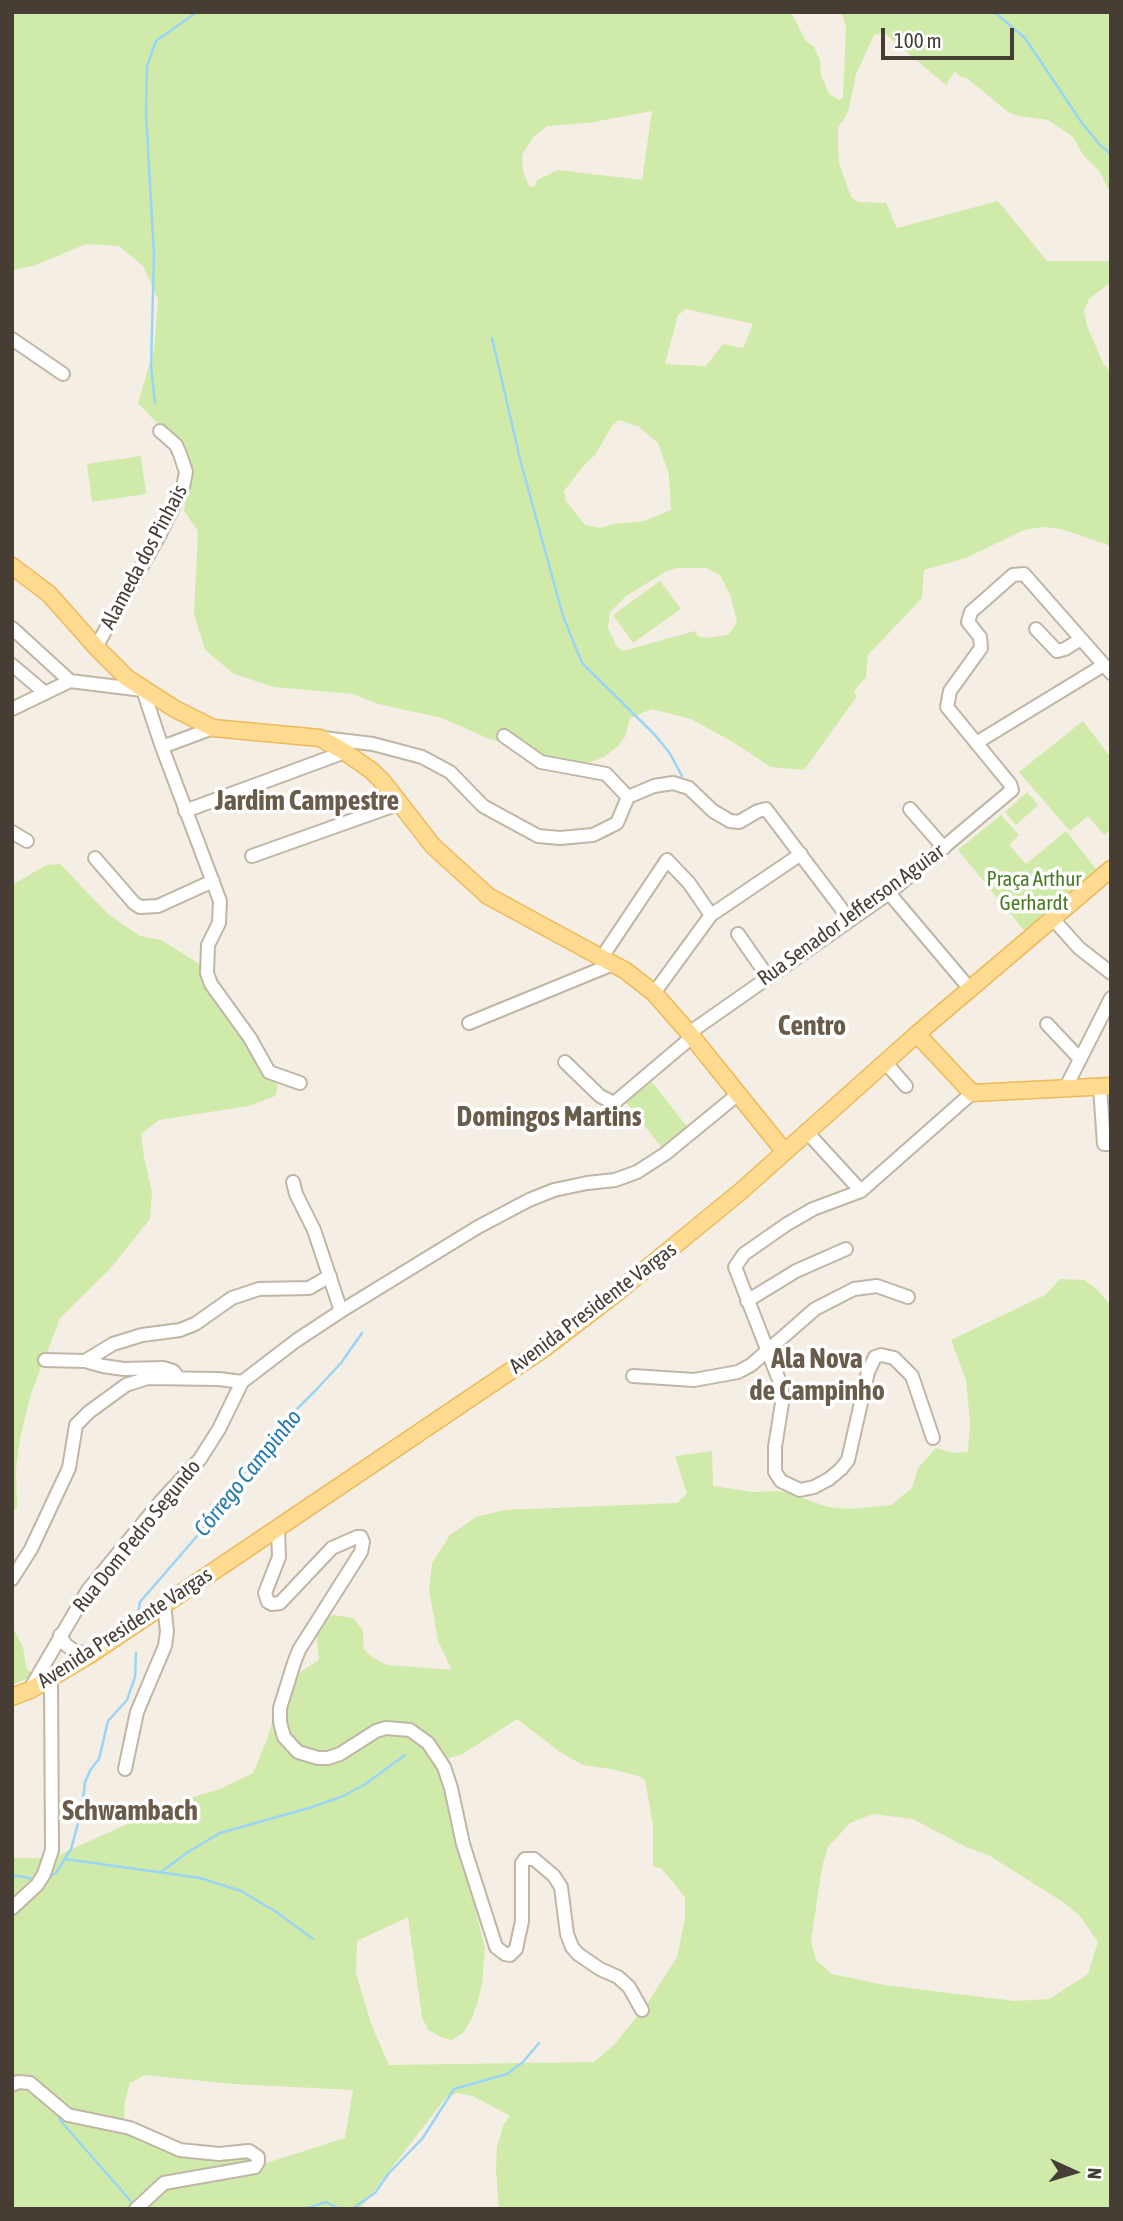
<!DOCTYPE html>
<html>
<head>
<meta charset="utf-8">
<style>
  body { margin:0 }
  #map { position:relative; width:1123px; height:2221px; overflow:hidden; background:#f4eee4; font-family:"Asap Condensed",sans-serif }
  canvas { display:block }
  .frame { position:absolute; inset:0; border:14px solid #463e34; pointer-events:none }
  .north { position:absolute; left:1039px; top:2137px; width:70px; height:70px; -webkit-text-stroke:5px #fff; paint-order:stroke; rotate:94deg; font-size:19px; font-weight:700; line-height:28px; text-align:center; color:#463e34 }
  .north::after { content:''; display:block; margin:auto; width:24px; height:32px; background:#463e34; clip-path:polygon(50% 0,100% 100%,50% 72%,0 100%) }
  .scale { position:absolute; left:881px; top:28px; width:133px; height:32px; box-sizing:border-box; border:4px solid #463e34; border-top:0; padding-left:9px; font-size:21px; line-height:24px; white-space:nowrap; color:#463e34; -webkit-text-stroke:5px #fff; paint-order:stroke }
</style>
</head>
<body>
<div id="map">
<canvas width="1123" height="2221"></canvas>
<div class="frame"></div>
<div class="north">N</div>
<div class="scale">100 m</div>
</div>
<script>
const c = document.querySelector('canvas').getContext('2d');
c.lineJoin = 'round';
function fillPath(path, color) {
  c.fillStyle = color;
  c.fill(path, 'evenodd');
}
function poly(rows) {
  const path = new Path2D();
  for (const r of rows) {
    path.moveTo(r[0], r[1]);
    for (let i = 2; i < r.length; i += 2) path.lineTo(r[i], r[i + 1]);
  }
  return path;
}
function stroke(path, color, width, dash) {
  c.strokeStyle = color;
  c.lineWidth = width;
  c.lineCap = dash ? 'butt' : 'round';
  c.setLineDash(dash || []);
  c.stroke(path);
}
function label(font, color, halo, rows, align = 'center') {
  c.font = font + ' "Asap Condensed",sans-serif';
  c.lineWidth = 7;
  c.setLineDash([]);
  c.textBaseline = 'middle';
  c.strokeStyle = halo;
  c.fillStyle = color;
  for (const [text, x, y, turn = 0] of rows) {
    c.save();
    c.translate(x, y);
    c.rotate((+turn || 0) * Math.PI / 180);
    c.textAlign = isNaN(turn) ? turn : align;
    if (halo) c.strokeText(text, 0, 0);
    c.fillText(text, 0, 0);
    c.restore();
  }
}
fillPath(poly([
  [12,12,789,12,793,16,806,41,814,47,820,60,821,75,829,94,839,100,843,97,846,26,841,12,1111,12,1111,194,1099,171,1083,155,1073,137,1048,120,1018,116,1008,112,968,79,959,76,955,71,946,85,884,33,874,35,856,74,849,108,845,118,838,127,838,146,839,163,851,197,858,202,886,203,897,228,998,201,1047,261,1111,261,1111,282,1089,299,1084,311,1087,326,1103,363,1111,373,1111,546,1061,529,1042,527,1024,530,966,558,924,570,922,598,868,655,866,677,854,691,857,696,804,770,771,767,731,741,691,719,652,709,630,718,625,737,617,747,604,757,591,762,558,765,508,744,487,738,442,718,378,704,353,694,274,687,234,674,205,650,194,614,198,531,184,511,191,470,179,437,155,421,138,403,154,349,158,299,143,266,119,246,86,244,33,266,12,270],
  [652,111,642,180,558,170,537,180,535,187,529,186,523,172,522,155,534,136,548,126,588,123],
  [686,309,753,324,743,348,723,344,706,366,665,364,678,315],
  [618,420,638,426,658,443,669,475,671,510,644,521,613,524,600,528,585,525,566,501,564,491,585,464,595,455,612,426],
  [678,568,706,568,720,575,731,597,737,622,732,630,727,635,706,638,698,636,695,631,623,651,617,647,608,628,610,612,625,597,644,585,667,571],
  [141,456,146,494,92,502,87,464],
  [660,581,681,609,633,643,613,615],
  [1083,721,1111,758,1111,829,1104,835,1088,816,1070,831,1019,772],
  [1027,792,1038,805,1016,825,1005,812],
  [1001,815,1019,835,1009,845,1026,864,1066,831,1100,874,1027,934,958,850],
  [60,864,108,914,140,936,161,940,206,968,266,1053,278,1088,275,1096,249,1106,159,1120,141,1134,144,1157,152,1192,150,1219,109,1270,60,1318,30,1397,20,1439,16,1469,17,1509,12,1510,12,885,46,865],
  [652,1082,688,1128,662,1148,626,1102],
  [1060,1279,1084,1280,1098,1290,1111,1306,1111,2209,499,2209,496,2171,497,2147,504,2124,510,2116,473,2096,457,2093,447,2096,360,2209,12,2209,12,1858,52,1858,176,1802,220,1789,253,1773,266,1742,285,1682,319,1660,316,1627,323,1620,333,1615,353,1618,363,1630,364,1649,373,1658,387,1665,452,1670,438,1641,429,1589,432,1563,450,1535,476,1517,504,1510,677,1503,687,1494,675,1456,712,1451,713,1486,753,1492,782,1491,828,1507,850,1509,891,1505,912,1488,918,1468,936,1448,953,1453,968,1452,970,1423,966,1380,951,1340,1045,1295],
  [517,1719,560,1752,583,1765,611,1769,638,1776,645,1780,653,1825,653,1867,661,1868,685,1897,685,1919,677,1957,647,2004,613,2046,594,2062,389,2065,372,2026,356,1974,357,1941,408,1917,422,2017,428,2030,443,2038,452,2040,463,2033,471,2020,477,2004,482,1984,485,1948,463,1859,445,1759,461,1755],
  [873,1814,913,1819,966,1847,990,1856,1063,1902,1080,1916,1098,1942,1088,1974,1049,1999,1015,2001,884,1985,832,1974,816,1960,811,1941,822,1867,828,1847,850,1823],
  [145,2075,233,2084,353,2090,345,2138,257,2166,251,2152,192,2153,132,2130,124,2119,125,2101,130,2083],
  [12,1626,23,1647,26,1667,33,1676,12,1685]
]), '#d0eba9');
stroke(poly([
  [994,12,1025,38,1082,123,1100,145,1111,154],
  [492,338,521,463,563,616,582,663,654,734,669,752,682,776],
  [155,403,151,367,154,254,146,114,147,66,156,41,197,12],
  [138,1614,140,1602,198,1535,282,1424,315,1391,341,1363,362,1333],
  [65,1859,200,1878,241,1891,275,1911,313,1939],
  [161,1872,188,1852,220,1833,309,1808,341,1797,364,1785,405,1755],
  [12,1875,35,1879],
  [49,1877,56,1873,71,1849,82,1809,85,1782,91,1769,99,1759,108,1721,127,1700,135,1677,136,1653],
  [59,2119,135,2206],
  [305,2209,326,2202,340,2209],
  [352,2209,375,2193,389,2173,422,2139,454,2089,507,2074,523,2062,539,2043]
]), '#9bd5f5', 2.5);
const minor = poly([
  [12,339,63,374],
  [12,628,70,681],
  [1036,629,1057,651,1065,649,1081,639],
  [96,647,160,534,183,487,186,472,180,454,176,445,160,431],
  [12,665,44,692],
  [12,709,70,681,143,690,162,747,220,901,219,923,208,945,207,973,211,984,250,1038,269,1072,300,1083],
  [504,736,541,762,606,774,628,797],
  [323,738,373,744,422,757,450,772,483,806,538,836,560,838,593,835,617,823,628,797],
  [976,743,1104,665],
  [162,747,213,728],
  [628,797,654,786,673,783,689,788,713,811,730,821,739,822,758,811,766,809,850,920],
  [910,809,944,848],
  [185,811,345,752],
  [12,832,27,841],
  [252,856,401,803],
  [95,858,134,903,140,907,158,906,213,881],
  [889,893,970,989],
  [1053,919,1079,948,1111,973],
  [738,934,768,977],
  [602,957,667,860,689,883,711,915],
  [654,993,711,915,801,854],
  [469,1023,613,964],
  [1047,1024,1080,1059],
  [689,1033,889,893,1012,790,1010,784,947,707,950,691,981,648,980,637,968,622,971,612,1013,575,1024,574,1111,673],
  [565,1062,600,1096,614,1103,692,1037],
  [885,1062,906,1086],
  [1100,1087,1104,1144,1111,1144],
  [1065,1089,1111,998],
  [806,1131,861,1191],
  [293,1182,296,1194,314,1230,341,1311],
  [747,1301,796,1271,846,1249],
  [45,1360,85,1361,103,1366,124,1369,163,1368,173,1371,179,1378],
  [85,1361,113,1344,142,1335,180,1330,195,1324,232,1298,259,1289,309,1288,330,1276],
  [633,1376,694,1380,738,1372,751,1365,815,1309,854,1289,877,1286,908,1297],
  [933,1438,912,1376,894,1358,881,1355,875,1357,868,1372,848,1460,841,1469,829,1479,814,1487,800,1490,781,1481,775,1472,775,1447,782,1403,781,1385,735,1267,744,1254,787,1224,813,1209,861,1191,972,1093],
  [278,1529,279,1557,265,1593,268,1602,272,1604,280,1603,332,1548,357,1537,361,1537,363,1542,361,1552,299,1650,294,1663,280,1708,280,1722,284,1737,298,1752,318,1758,328,1758,340,1754,376,1731,386,1728,410,1730,428,1743,444,1767,451,1788,463,1844,496,1947,505,1954,510,1955,516,1949,522,1921,522,1863,525,1859,534,1859,554,1876,561,1887,567,1934,572,1947,578,1954,600,1969,618,1977,629,1987,642,2010],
  [12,1579,31,1549,69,1468,76,1425,89,1412,126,1385,148,1378,219,1379,242,1382],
  [60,1635,66,1645,76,1652,91,1654],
  [30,1689,88,1590,161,1501,200,1459,219,1429,242,1382,297,1340,341,1311,478,1227,529,1200,554,1190,587,1183,615,1180,637,1172,665,1154,737,1095],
  [125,1769,137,1712,165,1646,167,1631,164,1605],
  [12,1908,37,1885,44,1874,52,1850,51,1678],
  [12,2085,18,2082,30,2083,68,2115,130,2128,180,2150,219,2154,249,2151,258,2157,258,2162,255,2167,164,2183,136,2209]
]);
const major = poly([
  [12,566,49,594,96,647,127,678,175,709,213,728,320,738,345,752,372,771,384,783,433,846,488,896,626,971,654,993,689,1033,784,1151],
  [917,1034,972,1093,1111,1086],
  [12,1697,30,1690,91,1654,546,1347,614,1295,740,1192,917,1034,1111,869]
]);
stroke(minor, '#c0b6a6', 16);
stroke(major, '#ecba59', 19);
stroke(minor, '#fff', 12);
stroke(major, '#ffdb92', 16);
label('21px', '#463e34', '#fff', [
  ["Alameda dos Pinhais",144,557,-62],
  ["Rua Senador Jefferson Aguiar",851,915,-36],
  ["Avenida Presidente Vargas",593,1308,-37],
  ["Rua Dom Pedro Segundo",137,1536,-51],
  ["Avenida Presidente Vargas",125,1628,-33]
]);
label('21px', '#487c23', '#fff', [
  ["Praça Arthur",1034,879],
  ["Gerhardt",1034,903]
]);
label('italic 23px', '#247bb2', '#fff', [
  ["Córrego Campinho",248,1473,-51]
]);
label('bold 28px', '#6a5c4a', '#fff', [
  ["Jardim Campestre",307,801],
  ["Centro",812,1026],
  ["Domingos Martins",549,1117],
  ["Ala Nova",817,1359],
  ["de Campinho",817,1391],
  ["Schwambach",130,1811]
]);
</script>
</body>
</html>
